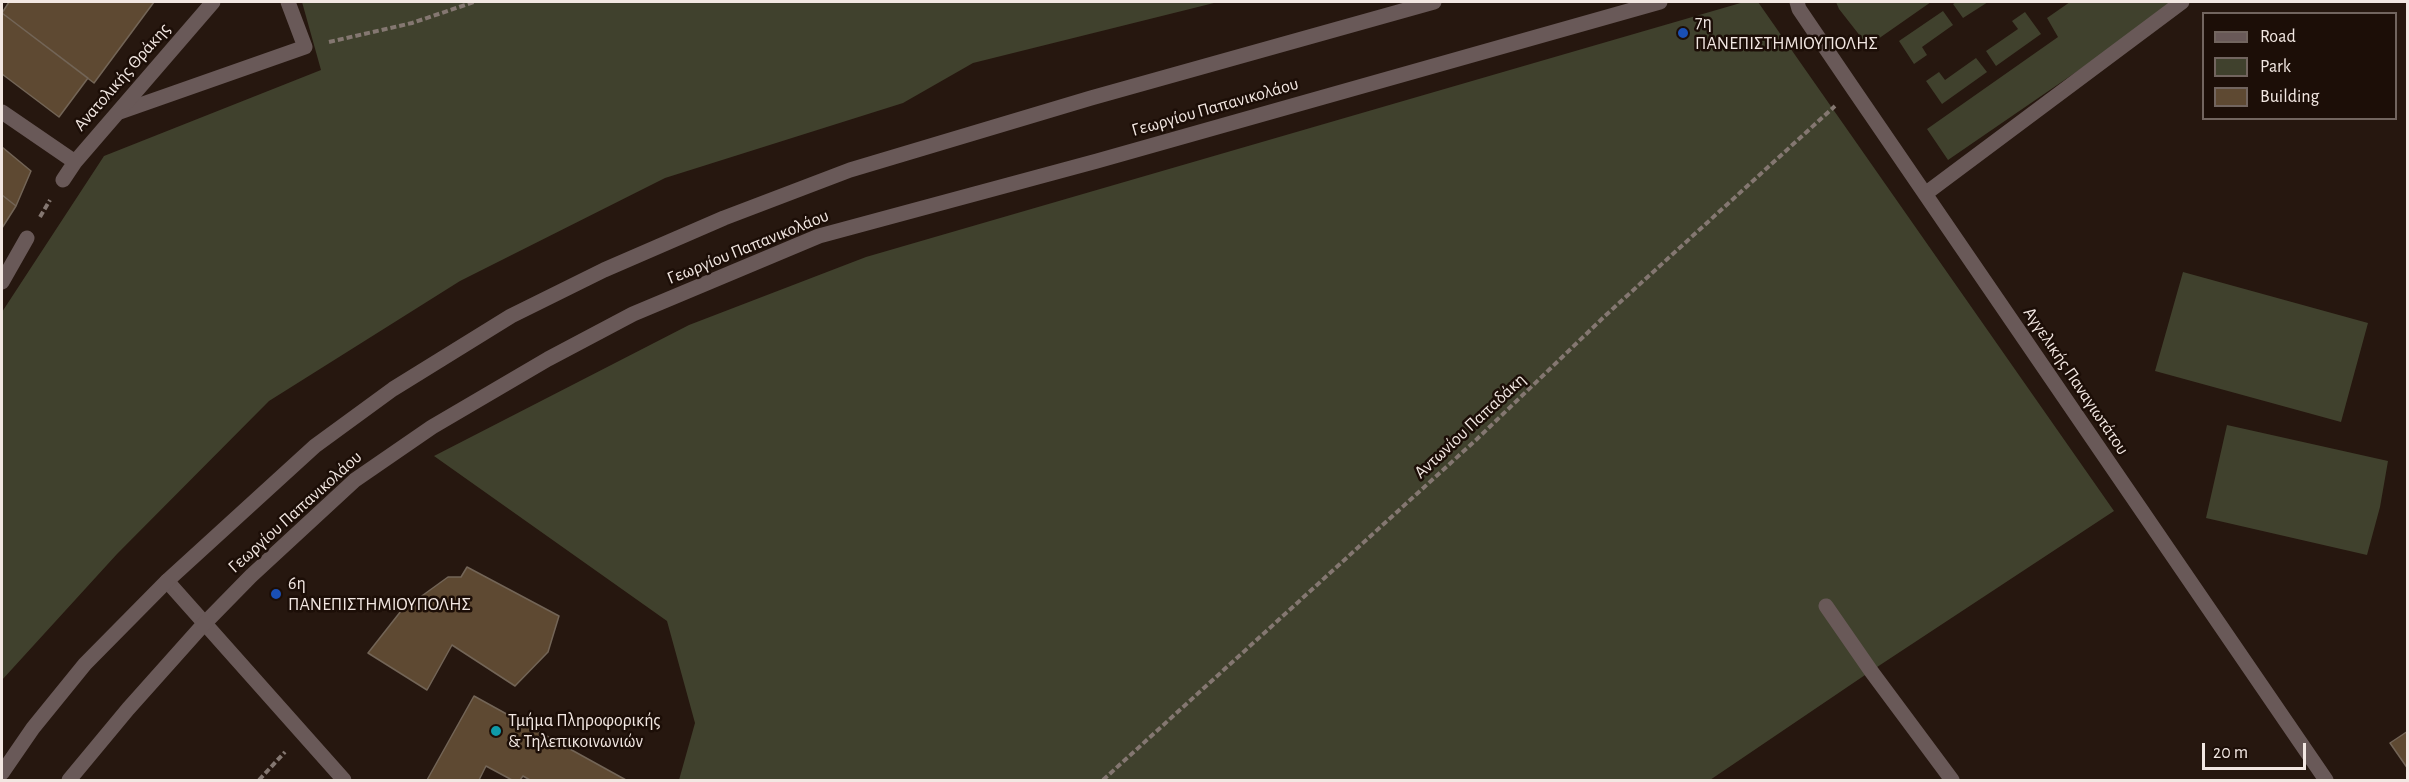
<!DOCTYPE html>
<html>
<head>
<meta charset="utf-8">
<style>
  body { margin:0 }
  #map { position:relative; width:2409px; height:782px; overflow:hidden; background:#26170f; font-family:"Alegreya Sans",sans-serif }
  canvas { display:block }
  .frame { position:absolute; inset:0; border:3px solid #f2e7e2; pointer-events:none }
  .legend { position:absolute; left:2202px; top:12px; width:195px; height:108px; box-sizing:border-box; background:#1c0e07; border:2px solid #72655f; margin:0; padding:8px 10px; list-style:none; font-size:18px; color:#f2e7e2 }
  .legend li { display:flex; align-items:center; gap:12px; height:30px }
  .legend b { width:30px; border:2px solid #72655f }
  .scale { position:absolute; left:2202px; top:743px; width:104px; height:27px; box-sizing:border-box; border:3px solid #f2e7e2; border-top:0; padding-left:8px; font-size:18px; line-height:21px; white-space:nowrap; color:#f2e7e2; -webkit-text-stroke:4px #1c0e07; paint-order:stroke }
</style>
</head>
<body>
<div id="map">
<canvas width="2409" height="782"></canvas>
<div class="frame"></div>
<ul class="legend">
<li><b style="height:8px;background:#695958"></b>Road</li>
<li><b style="height:16px;background:#40412d"></b>Park</li>
<li><b style="height:16px;background:#5e4932"></b>Building</li>
</ul>
<div class="scale">20 m</div>
</div>
<script>
const c = document.querySelector('canvas').getContext('2d');
c.lineJoin = 'round';
function fillPath(path, color) {
  c.fillStyle = color;
  c.fill(path, 'evenodd');
}
function poly(rows) {
  const path = new Path2D();
  for (const r of rows) {
    path.moveTo(r[0], r[1]);
    for (let i = 2; i < r.length; i += 2) path.lineTo(r[i], r[i + 1]);
  }
  return path;
}
function stroke(path, color, width, dash) {
  c.strokeStyle = color;
  c.lineWidth = width;
  c.lineCap = dash ? 'butt' : 'round';
  c.setLineDash(dash || []);
  c.stroke(path);
}
function label(font, color, halo, rows, align = 'center') {
  c.font = font + ' "Alegreya Sans",sans-serif';
  c.lineWidth = 5;
  c.setLineDash([]);
  c.textBaseline = 'middle';
  c.strokeStyle = halo;
  c.fillStyle = color;
  for (const [text, x, y, turn = 0] of rows) {
    c.save();
    c.translate(x, y);
    c.rotate((+turn || 0) * Math.PI / 180);
    c.textAlign = isNaN(turn) ? turn : align;
    if (halo) c.strokeText(text, 0, 0);
    c.fillText(text, 0, 0);
    c.restore();
  }
}
fillPath(poly([
  [302,2,1218,2,973,63,903,103,665,178,460,281,269,401,117,554,2,680,2,312,104,156,321,70],
  [1744,2,1758,2,2114,511,1871,671,1710,780,679,780,695,723,667,621,434,456,689,325,866,257],
  [1836,2,1931,2,1868,46,1839,9],
  [1956,2,1988,2,1963,18,1953,4],
  [2070,2,2178,2,1948,160,1927,129,2058,37,2047,18],
  [1943,11,1953,25,1922,47,1927,55,1914,64,1899,41],
  [2025,12,2041,34,1996,66,1986,51,2018,29,2012,21],
  [1976,58,1987,72,1942,104,1926,81,1939,72,1945,80],
  [2183,272,2368,323,2341,422,2155,371],
  [2227,425,2388,461,2380,507,2367,555,2206,518]
]), '#40412d');
const building = poly([
  [9,2,154,2,94,83,2,13,9,2],
  [2,13,88,78,59,117,2,74,2,13],
  [2,147,31,171,16,206,2,195,2,147],
  [2,195,16,206,2,228,2,195],
  [467,567,559,616,548,652,515,686,452,645,427,690,368,653,401,611,448,577,461,577,467,567],
  [474,696,626,780,530,780,523,776,520,780,512,780,486,766,479,780,427,780,474,696],
  [2408,731,2408,769,2390,743,2408,731]
]);
fillPath(building, '#5e4932');
stroke(building, '#736557', 1.5);
stroke(poly([
  [329,42,412,23,474,2],
  [40,217,50,200],
  [259,780,285,752],
  [1103,780,1477,439,1606,315,1835,106]
]), '#847771', 4, [6, 3]);
stroke(poly([
  [1797,2,1799,9,1854,90,2326,780],
  [120,112,305,47,288,2],
  [1925,194,2182,2],
  [167,581,344,780],
  [1826,606,1871,671,1952,780]
]), '#695958', 15);
stroke(poly([
  [2,112,75,162],
  [63,180,75,162,213,2],
  [2,282,27,238],
  [2,773,33,728,85,664,167,581,315,446,393,389,511,316,604,270,724,218,850,170,1091,98,1434,2],
  [69,780,128,709,203,625,251,576,355,480,432,427,548,359,633,314,819,236,1097,161,1660,2]
]), '#695958', 15);
for (const [x, y, r, color] of [
  [1683,33,6,"#1a4fb4"],
  [276,594,6,"#1a4fb4"],
  [496,731,6,"#0f9aa8"]
]) {
  const dot = new Path2D();
  dot.arc(x, y, r, 0, 2 * Math.PI);
  c.fillStyle = color;
  c.fill(dot);
  stroke(dot, '#1c0e07', 2);
}
label('18px', '#f2e7e2', '#1c0e07', [
  ["7η",1695,23],
  ["ΠΑΝΕΠΙΣΤΗΜΙΟΥΠΟΛΗΣ",1695,44],
  ["6η",288,584],
  ["ΠΑΝΕΠΙΣΤΗΜΙΟΥΠΟΛΗΣ",288,605],
  ["Τμήμα Πληροφορικής",508,721],
  ["& Τηλεπικοινωνιών",508,742]
], 'left');
label('18px', '#f2e7e2', '#1c0e07', [
  ["Ανατολικής Θράκης",122,77,-49],
  ["Γεωργίου Παπανικολάου",1215,107,-16],
  ["Γεωργίου Παπανικολάου",748,247,-22],
  ["Αγγελικής Παναγιωτάτου",2076,381,56],
  ["Αντωνίου Παπαδάκη",1470,426,-43],
  ["Γεωργίου Παπανικολάου",295,512,-42]
]);
</script>
</body>
</html>
